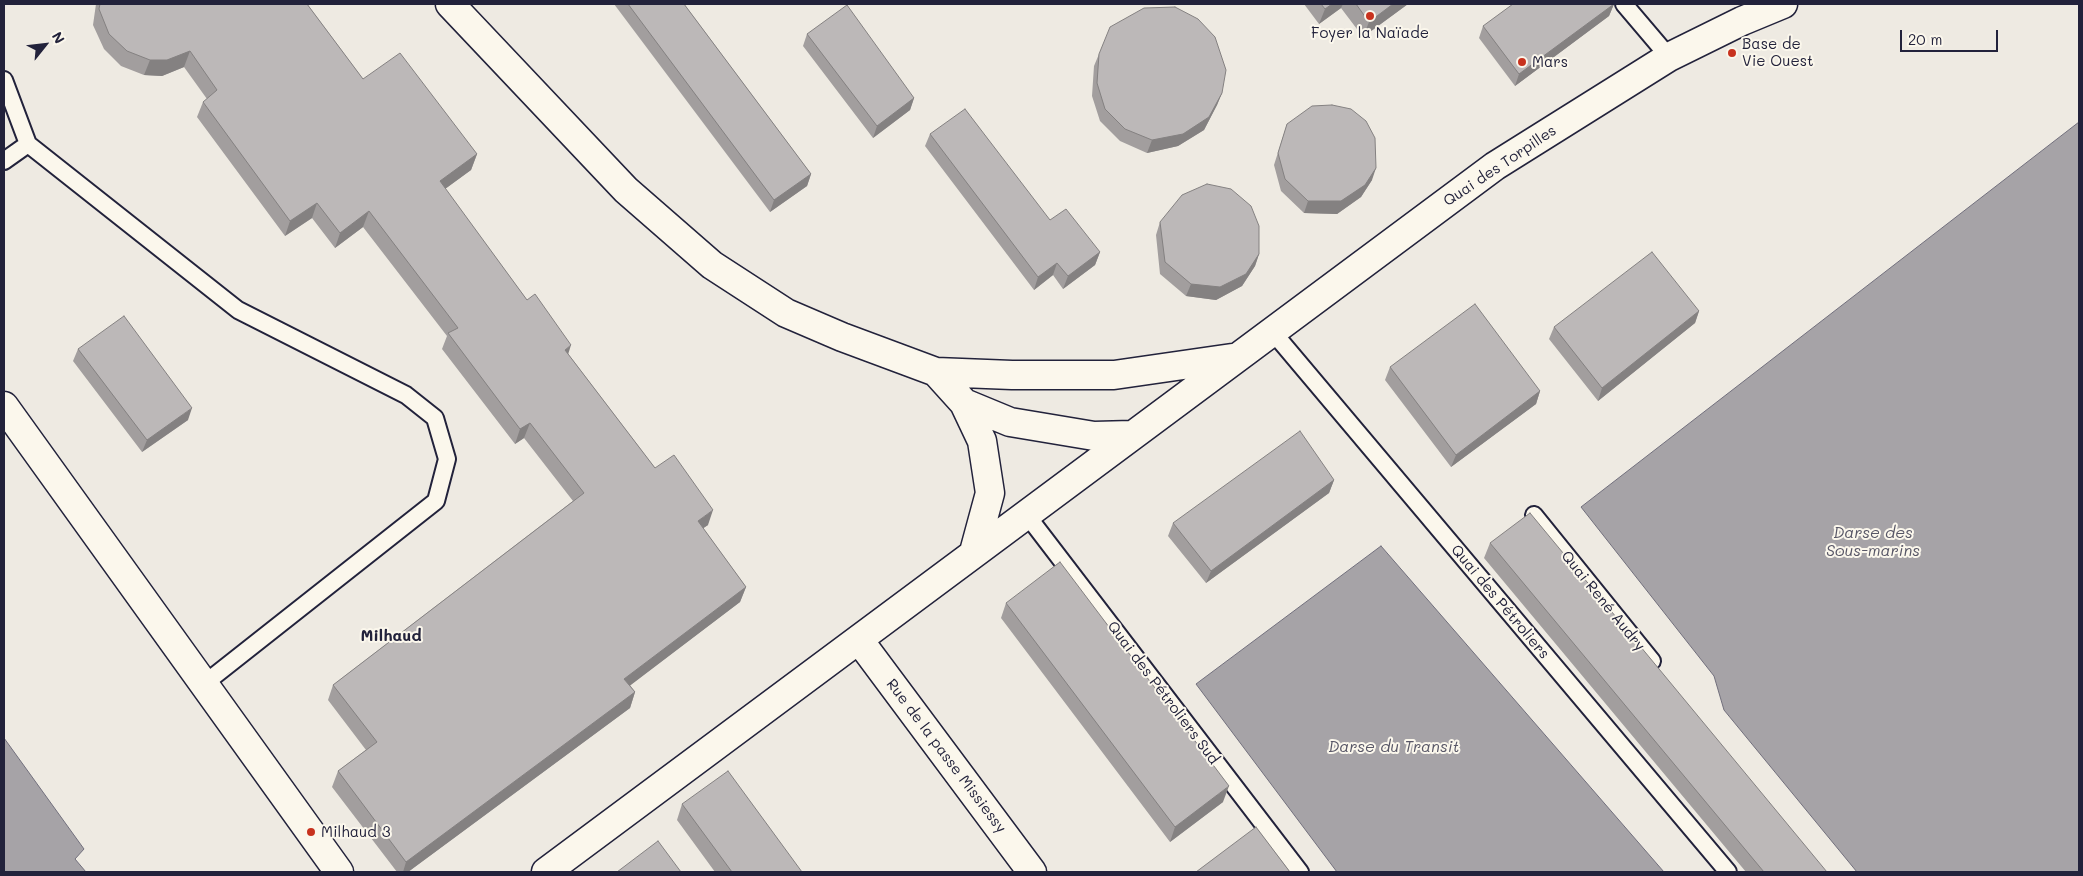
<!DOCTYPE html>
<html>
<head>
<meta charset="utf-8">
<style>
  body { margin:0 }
  #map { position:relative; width:2083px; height:876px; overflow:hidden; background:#eeeae2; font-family:Mali,sans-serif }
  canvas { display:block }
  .frame { position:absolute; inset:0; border:5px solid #22223b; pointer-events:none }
  .north { position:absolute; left:20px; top:20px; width:50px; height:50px; -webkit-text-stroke:4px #fbf7ec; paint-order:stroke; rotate:61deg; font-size:14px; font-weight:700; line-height:20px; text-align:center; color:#22223b }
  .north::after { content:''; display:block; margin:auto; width:18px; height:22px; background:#22223b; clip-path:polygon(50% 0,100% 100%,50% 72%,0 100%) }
  .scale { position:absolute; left:1900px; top:30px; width:98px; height:22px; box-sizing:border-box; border:2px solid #22223b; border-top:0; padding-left:6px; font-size:15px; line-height:18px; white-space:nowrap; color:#22223b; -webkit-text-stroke:4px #fbf7ec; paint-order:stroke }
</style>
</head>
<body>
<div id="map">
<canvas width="2083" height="876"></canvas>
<div class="frame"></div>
<div class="north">N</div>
<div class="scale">20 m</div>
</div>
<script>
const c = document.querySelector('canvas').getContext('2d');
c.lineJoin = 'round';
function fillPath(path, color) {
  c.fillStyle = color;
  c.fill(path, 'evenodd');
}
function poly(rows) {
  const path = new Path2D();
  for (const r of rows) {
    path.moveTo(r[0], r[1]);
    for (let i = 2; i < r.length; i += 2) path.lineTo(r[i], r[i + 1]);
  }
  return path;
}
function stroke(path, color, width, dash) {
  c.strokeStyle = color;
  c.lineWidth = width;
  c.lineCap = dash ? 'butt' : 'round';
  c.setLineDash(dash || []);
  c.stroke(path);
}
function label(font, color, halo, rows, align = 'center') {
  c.font = font + ' Mali,sans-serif';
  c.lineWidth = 4;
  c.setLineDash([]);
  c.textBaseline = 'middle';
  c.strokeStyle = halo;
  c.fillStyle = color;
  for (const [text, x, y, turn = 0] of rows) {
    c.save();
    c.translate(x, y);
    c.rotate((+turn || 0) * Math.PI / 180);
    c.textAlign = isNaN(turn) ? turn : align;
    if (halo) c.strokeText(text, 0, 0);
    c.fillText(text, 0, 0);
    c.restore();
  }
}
const water = poly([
  [2079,122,2079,872,1857,872,1724,710,1714,676,1581,507,2079,122],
  [1381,546,1664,872,1337,872,1196,684,1381,546],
  [4,738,84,849,75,859,86,872,4,872,4,738]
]);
fillPath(water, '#a6a3a7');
stroke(water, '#716f7c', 1);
const service = poly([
  [1624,4,1669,57],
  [4,80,28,144,238,310,406,395,435,418,447,459,436,501,204,684],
  [4,161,28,144],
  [1272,331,1728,872],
  [1026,514,1300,872],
  [1534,515,1652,661]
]);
const minor = poly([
  [859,640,1032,872]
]);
const tertiary = poly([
  [450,4,626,190,712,265,786,313,842,337,936,372,1012,375,1114,375,1232,358],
  [936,372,964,403,982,441,990,493,974,552],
  [964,403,1010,422,1094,436,1132,435],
  [4,406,339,872],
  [546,872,1495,166,1669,57,1742,21,1783,4]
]);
stroke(service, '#22223b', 20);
stroke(minor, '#22223b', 31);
stroke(tertiary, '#22223b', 31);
stroke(service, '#fbf7ec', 16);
stroke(minor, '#fbf7ec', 28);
stroke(tertiary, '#fbf7ec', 28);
fillPath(poly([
  [96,4,307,4,363,79,477,154,471,170,445,189,527,300,655,468,708,525,703,528,746,587,740,602,630,685,635,692,630,708,408,872,397,872,332,787,338,771,366,750,328,700,333,685,573,501,524,438,515,444,442,349,447,336,363,227,335,248,312,218,285,236,197,117,203,102,207,99,184,67,162,76,144,75,121,66,104,49,93,25],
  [614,4,684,4,811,174,807,186,770,212],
  [1304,4,1408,4,1363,37,1341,8,1319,24],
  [1614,4,1609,16,1515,86,1479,38,1483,26],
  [807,34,914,98,910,110,873,138,803,46],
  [1099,54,1222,93,1217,105,1204,130,1178,146,1147,153,1120,141,1100,121,1092,96,1094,66],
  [1287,124,1372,180,1361,197,1337,214,1304,213,1281,191,1274,165],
  [930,134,1050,220,1100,252,1095,265,1063,289,1053,275,1034,290,925,146],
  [1160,222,1259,254,1255,266,1242,286,1216,300,1186,296,1160,274,1156,235],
  [1699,311,1695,323,1598,401,1549,339,1554,327],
  [78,349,188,420,142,452,73,361],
  [1390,367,1540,391,1536,404,1451,467,1385,380],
  [1334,480,1329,493,1206,583,1168,536,1173,523],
  [1490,543,1827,872,1746,872,1484,558],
  [1006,603,1223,802,1170,842,1001,618],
  [682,804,802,872,715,872,677,820]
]), '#a29e9e');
fillPath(poly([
  [1332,4,1343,4,1341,8,1319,24,1325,9],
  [1393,4,1408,4,1363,37,1369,22],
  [1614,4,1609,16,1515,86,1519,74],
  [190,51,184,67,162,76,144,75,150,60],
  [1222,93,1217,105,1204,130,1178,146,1147,153,1152,140],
  [914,98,910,110,873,138,877,126],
  [477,154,471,170,434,197,440,181],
  [1376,168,1372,180,1361,197,1337,214,1304,213,1308,201],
  [811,174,807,186,770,212,774,200],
  [317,203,312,218,285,236,290,221],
  [369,211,363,227,335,248,340,233],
  [1100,252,1095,265,1063,289,1068,276],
  [1259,254,1255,266,1242,286,1216,300,1186,296,1191,284],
  [1057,263,1053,275,1034,290,1038,277],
  [1699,311,1695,323,1598,401,1602,388],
  [571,345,566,361,565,350],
  [1540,391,1536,404,1451,467,1456,455],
  [192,408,188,420,142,452,147,440],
  [530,423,524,438,515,444,520,429],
  [1334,480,1329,493,1206,583,1211,571],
  [713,510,708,525,692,536,698,521],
  [746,587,740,602,619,694,624,679],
  [635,692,630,708,408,872,403,872,406,862],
  [1229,786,1223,802,1170,842,1175,827]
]), '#848181');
const building = poly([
  [100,4,307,4,363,79,400,53,477,154,440,181,527,300,535,294,571,345,565,350,655,468,674,455,713,510,698,521,746,587,624,679,635,692,406,862,338,771,377,742,333,685,584,493,530,423,520,429,448,333,458,328,369,211,340,233,317,203,290,221,203,102,217,90,190,51,167,60,150,60,127,51,109,34,99,9,100,4],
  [628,4,684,4,811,174,774,200,628,4],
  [1321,4,1332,4,1325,9,1321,4],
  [1356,4,1393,4,1369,22,1356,4],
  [1513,4,1614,4,1519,74,1483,26,1513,4],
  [847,5,914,98,877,126,807,34,847,5],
  [1175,7,1198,19,1215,37,1226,70,1222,93,1209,117,1183,134,1152,140,1125,129,1105,109,1097,83,1099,54,1110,27,1144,8,1175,7],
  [1332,105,1351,109,1366,121,1375,138,1376,168,1365,185,1341,201,1308,201,1285,179,1278,153,1287,124,1312,106,1332,105],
  [965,109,1050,220,1066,209,1100,252,1068,276,1057,263,1038,277,930,134,965,109],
  [1207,184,1231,189,1251,206,1259,226,1259,254,1246,274,1220,287,1191,284,1165,262,1160,222,1182,195,1207,184],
  [1652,252,1699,311,1602,388,1554,327,1652,252],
  [1475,304,1540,391,1456,455,1390,367,1475,304],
  [124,316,192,408,147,440,78,349,124,316],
  [1300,431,1334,480,1211,571,1173,523,1300,431],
  [1530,513,1827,872,1764,872,1490,543,1530,513],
  [1060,562,1229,786,1175,827,1006,603,1060,562],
  [728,771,802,872,732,872,682,804,728,771],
  [1256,827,1290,872,1196,872,1256,827],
  [658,841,681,872,617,872,658,841]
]);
fillPath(building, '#bcb8b8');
stroke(building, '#848181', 1);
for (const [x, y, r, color] of [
  [1370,16,5,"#c8321e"],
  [1732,53,5,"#c8321e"],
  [1522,62,5,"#c8321e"],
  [311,832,5,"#c8321e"]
]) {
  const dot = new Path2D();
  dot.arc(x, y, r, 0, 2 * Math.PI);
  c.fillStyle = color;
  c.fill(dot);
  stroke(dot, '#fbf7ec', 2);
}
label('15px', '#22223b', '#fbf7ec', [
  ["Foyer la Naïade",1370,33,"center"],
  ["Base de",1742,44],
  ["Vie Ouest",1742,61],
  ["Mars",1532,62],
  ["Milhaud 3",321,832]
], 'left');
label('15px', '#22223b', '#fbf7ec', [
  ["Quai des Torpilles",1500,166,-34],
  ["Quai René Audry",1603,601,51],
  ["Quai des Pétroliers",1500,602,50],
  ["Quai des Pétroliers Sud",1163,693,53],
  ["Rue de la passe Missiessy",946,756,53]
]);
label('italic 16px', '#575666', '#fbf7ec', [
  ["Darse des",1873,533],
  ["Sous-marins",1873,551],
  ["Darse du Transit",1394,747]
]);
label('bold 16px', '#22223b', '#fbf7ec', [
  ["Milhaud",391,636]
]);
</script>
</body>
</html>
